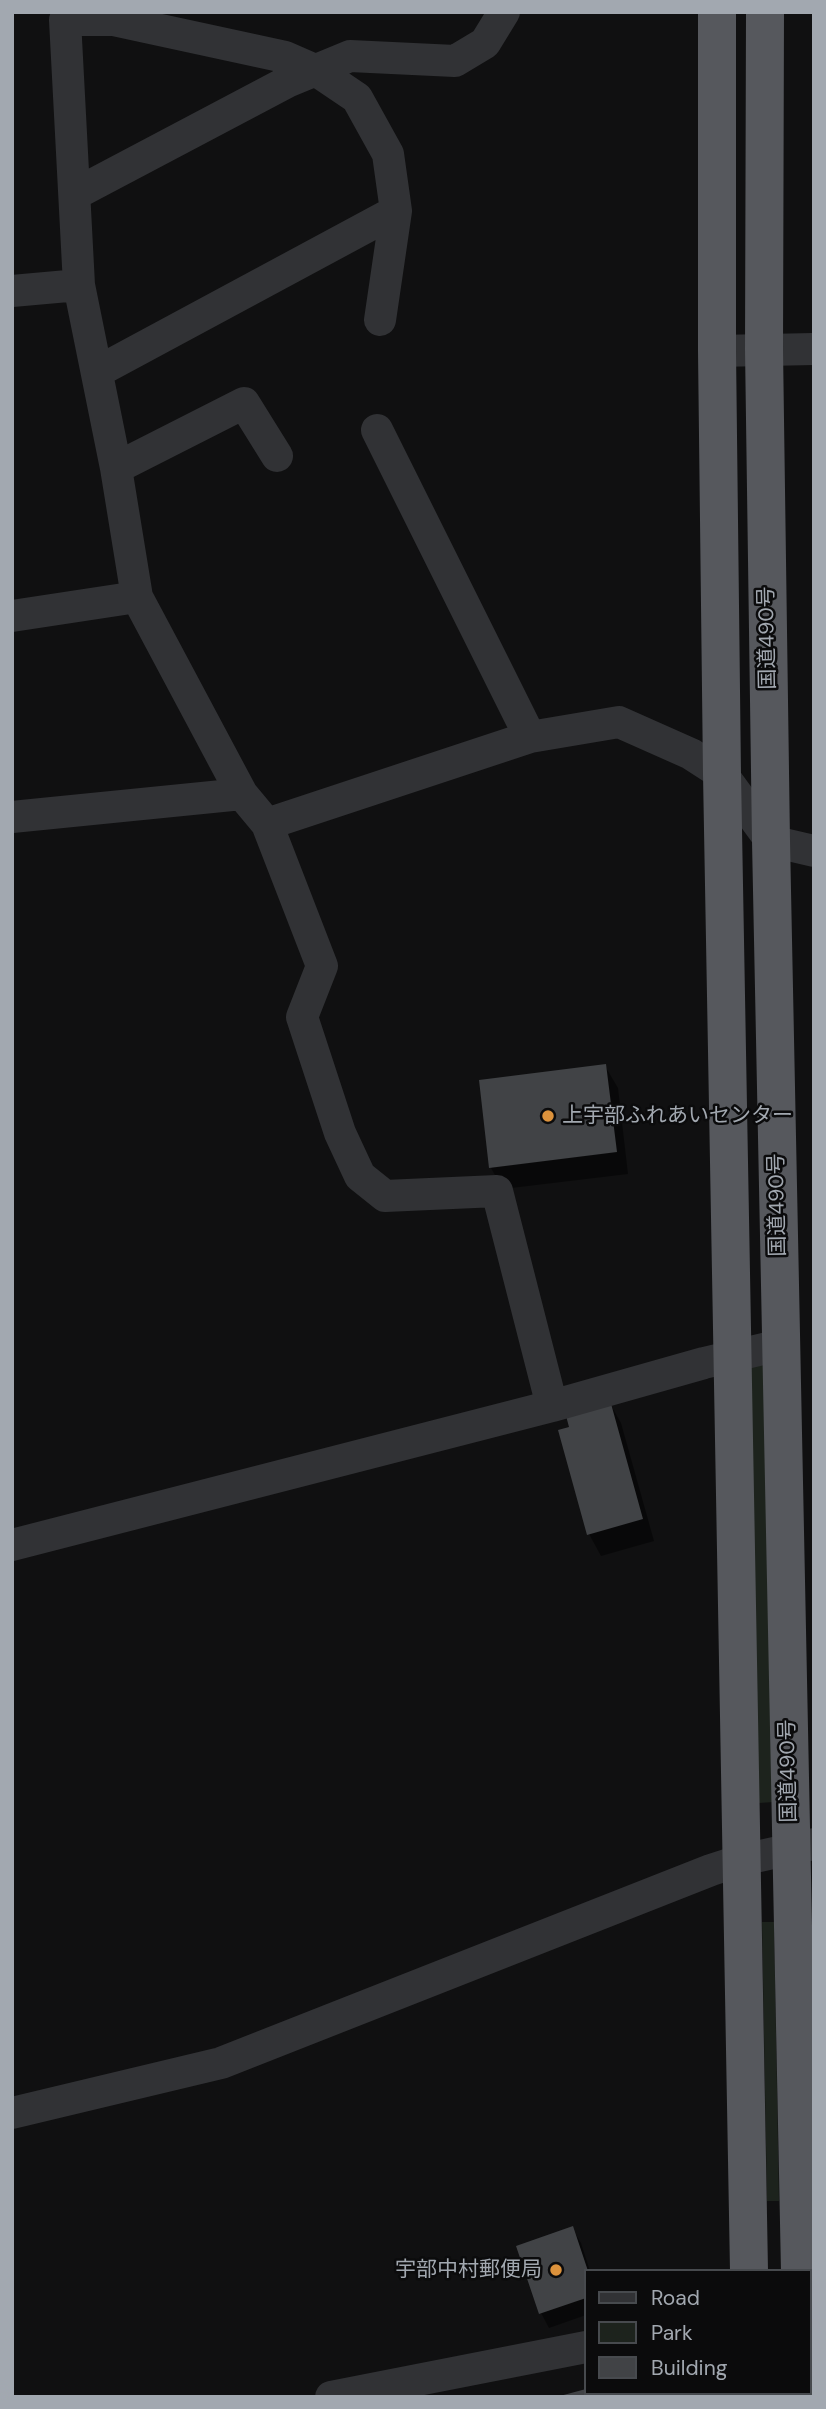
<!DOCTYPE html>
<html>
<head>
<meta charset="utf-8">
<style>
  body { margin:0 }
  #map { position:relative; width:826px; height:2409px; overflow:hidden; background:#101011; font-family:"DM Sans",sans-serif }
  canvas { display:block }
  .frame { position:absolute; inset:0; border:14px solid #a2a8b0; pointer-events:none }
  .legend { position:absolute; left:584px; top:2269px; width:228px; height:126px; box-sizing:border-box; background:#0b0b0c; border:2px solid #474a4e; margin:0; padding:9px 12px; list-style:none; font-size:21px; color:#a2a8b0 }
  .legend li { display:flex; align-items:center; gap:14px; height:35px }
  .legend b { width:35px; border:2px solid #474a4e }
</style>
</head>
<body>
<div id="map">
<canvas width="826" height="2409"></canvas>
<div class="frame"></div>
<ul class="legend">
<li><b style="height:9px;background:#313235"></b>Road</li>
<li><b style="height:19px;background:#1d231d"></b>Park</li>
<li><b style="height:19px;background:#414346"></b>Building</li>
</ul>
</div>
<script>
const c = document.querySelector('canvas').getContext('2d');
c.lineJoin = 'round';
function fillPath(path, color) {
  c.fillStyle = color;
  c.fill(path, 'evenodd');
}
function poly(rows) {
  const path = new Path2D();
  for (const r of rows) {
    path.moveTo(r[0], r[1]);
    for (let i = 2; i < r.length; i += 2) path.lineTo(r[i], r[i + 1]);
  }
  return path;
}
function stroke(path, color, width, dash) {
  c.strokeStyle = color;
  c.lineWidth = width;
  c.lineCap = dash ? 'butt' : 'round';
  c.setLineDash(dash || []);
  c.stroke(path);
}
function label(font, color, halo, rows, align = 'center') {
  c.font = font + ' "DM Sans","Noto Sans JP",sans-serif';
  c.lineWidth = 5;
  c.setLineDash([]);
  c.textBaseline = 'middle';
  c.strokeStyle = halo;
  c.fillStyle = color;
  for (const [text, x, y, turn = 0] of rows) {
    c.save();
    c.translate(x, y);
    c.rotate((+turn || 0) * Math.PI / 180);
    c.textAlign = isNaN(turn) ? turn : align;
    if (halo) c.strokeText(text, 0, 0);
    c.fillText(text, 0, 0);
    c.restore();
  }
}
fillPath(poly([
  [749,1365,764,1365,774,1802,759,1803],
  [762,1922,774,1922,779,2201,767,2201]
]), '#1d231d');
fillPath(poly([
  [605,1066,618,1088,628,1174,503,1189,491,1168],
  [609,1402,621,1423,654,1541,601,1556,589,1534,571,1428],
  [572,2228,581,2243,590,2271,586,2271,586,2315,549,2328,541,2313]
]), '#0007');
fillPath(poly([
  [606,1064,617,1152,489,1168,479,1080],
  [610,1400,643,1519,587,1535,558,1430,569,1427,565,1412],
  [573,2226,588,2271,586,2271,586,2298,539,2314,516,2246],
  [586,2389,586,2393,610,2393,611,2397,556,2397],
  [630,2393,673,2393,674,2397,631,2397],
  [684,2393,712,2393,713,2397,684,2397]
]), '#414346');
stroke(poly([
  [75,194,287,82,350,56,455,61,485,43,504,12],
  [12,291,79,285],
  [380,320,396,211,388,154,357,98,317,71,285,57,114,20,65,20,79,285,116,468,137,597,242,794,267,824,530,737,619,722,691,754,722,774,771,841,814,851],
  [717,351,814,349],
  [97,372,396,211],
  [377,430,530,737],
  [116,468,244,403,277,456],
  [12,616,137,597],
  [12,817,242,794],
  [267,824,322,966,302,1017,340,1133,360,1176,385,1196,497,1191,552,1406],
  [12,1545,552,1406,704,1363,780,1345],
  [12,2113,221,2063,711,1870,742,1860,814,1844],
  [331,2397,586,2347]
]), '#313235', 32);
stroke(poly([
  [717,12,717,351,722,774,749,2271],
  [765,12,764,349,771,841,800,2271],
  [752,2393,752,2397],
  [803,2393,803,2397]
]), '#56585d', 38);
for (const [x, y, r, color] of [
  [548,1116,7,"#dc923c"],
  [556,2270,7,"#dc923c"]
]) {
  const dot = new Path2D();
  dot.arc(x, y, r, 0, 2 * Math.PI);
  c.fillStyle = color;
  c.fill(dot);
  stroke(dot, '#0b0b0c', 2.5);
}
label('21px', '#a2a8b0', '#0b0b0c', [
  ["国道490号",768,638,-91],
  ["国道490号",778,1205,-91],
  ["国道490号",789,1771,-91]
]);
label('21px', '#a2a8b0', '#0b0b0c', [
  ["上宇部ふれあいセンター",562,1116],
  ["宇部中村郵便局",542,2270,"right"]
], 'left');
</script>
</body>
</html>
